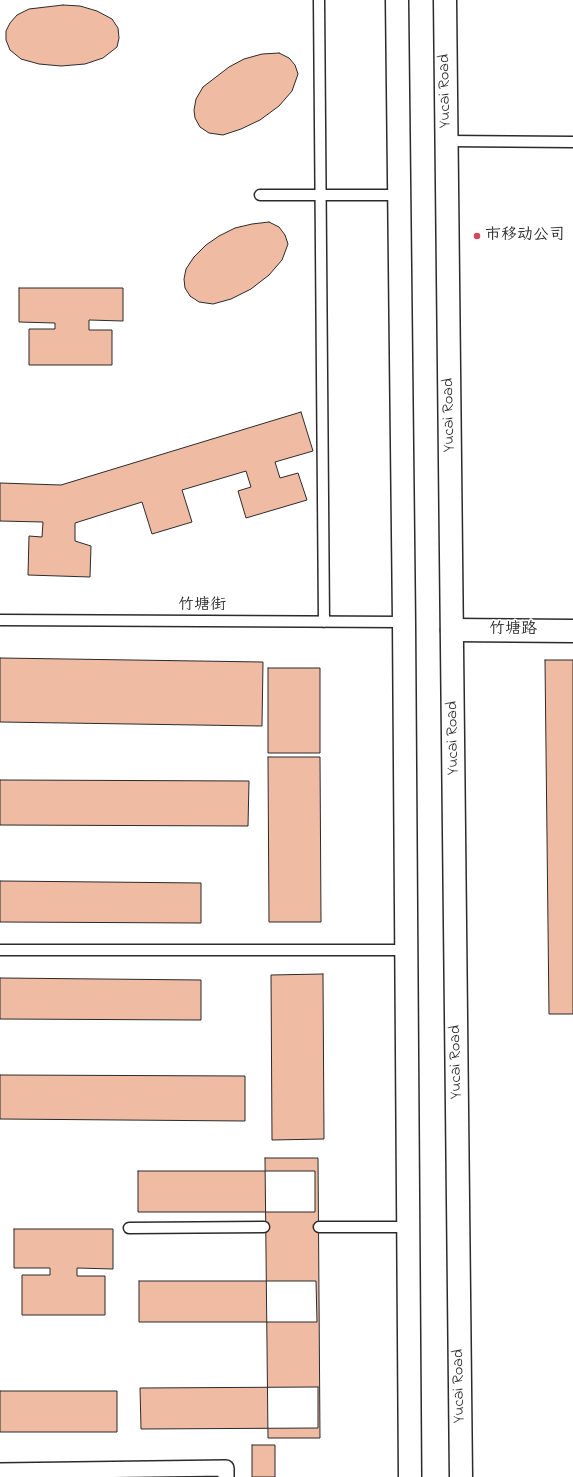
<!DOCTYPE html>
<html>
<head>
<meta charset="utf-8">
<style>
  body { margin:0 }
  canvas { display:block; background:#fff }
</style>
</head>
<body>
<canvas width="573" height="1477"></canvas>
<script>
const c = document.querySelector('canvas').getContext('2d');
c.lineJoin = 'round';
function fillPath(path, color) {
  c.fillStyle = color;
  c.fill(path, 'evenodd');
}
function poly(rows) {
  const path = new Path2D();
  for (const r of rows) {
    path.moveTo(r[0], r[1]);
    for (let i = 2; i < r.length; i += 2) path.lineTo(r[i], r[i + 1]);
  }
  return path;
}
function stroke(path, color, width, dash) {
  c.strokeStyle = color;
  c.lineWidth = width;
  c.lineCap = dash ? 'butt' : 'round';
  c.setLineDash(dash || []);
  c.stroke(path);
}
function label(font, color, halo, rows, align = 'center') {
  c.font = font + ' "Indie Flower","LXGW WenKai TC",sans-serif';
  c.lineWidth = 3;
  c.setLineDash([]);
  c.textBaseline = 'middle';
  c.strokeStyle = halo;
  c.fillStyle = color;
  for (const [text, x, y, turn = 0] of rows) {
    c.save();
    c.translate(x, y);
    c.rotate((+turn || 0) * Math.PI / 180);
    c.textAlign = isNaN(turn) ? turn : align;
    if (halo) c.strokeText(text, 0, 0);
    c.fillText(text, 0, 0);
    c.restore();
  }
}
const building = poly([
  [63,5,80,6,97,11,112,19,118,28,119,38,117,47,103,58,85,64,61,66,39,64,21,59,10,50,6,40,6,31,10,23,17,15,29,9,63,5],
  [279,53,289,58,295,65,298,74,292,91,279,106,260,120,241,129,223,135,209,133,200,127,195,118,194,110,196,99,203,87,229,67,244,59,262,54,279,53],
  [269,222,279,227,285,235,288,244,282,260,269,275,251,289,231,299,213,304,199,302,190,296,185,288,184,279,186,269,194,257,206,245,219,236,235,228,252,224,269,222],
  [19,288,123,288,123,321,89,320,89,330,112,330,112,365,29,365,29,329,55,329,55,323,19,322,19,288],
  [301,412,313,451,275,462,280,478,298,473,307,500,246,518,238,491,251,487,246,471,182,490,192,522,152,534,142,502,75,523,75,541,91,546,90,577,28,575,29,536,42,537,43,522,0,521,0,483,61,485,301,412],
  [0,658,263,662,262,726,0,722,0,658],
  [545,660,573,660,573,1014,549,1014,545,660],
  [268,668,320,668,320,753,268,753,268,668],
  [268,757,320,757,321,922,269,922,268,757],
  [0,780,249,781,248,826,0,825,0,780],
  [0,881,201,883,201,923,0,922,0,881],
  [323,974,324,1139,272,1140,271,975,323,974],
  [0,978,201,980,201,1020,0,1019,0,978],
  [0,1075,245,1076,245,1121,0,1119,0,1075],
  [265,1158,318,1158,320,1438,268,1438,265,1158],
  [138,1171,315,1171,315,1212,138,1212,138,1171],
  [14,1229,113,1229,113,1269,77,1268,77,1276,105,1276,105,1315,22,1315,22,1275,50,1275,50,1268,14,1268,14,1229],
  [139,1281,316,1281,317,1322,139,1322,139,1281],
  [318,1387,318,1428,141,1429,140,1388,318,1387],
  [0,1391,117,1391,117,1432,0,1432,0,1391],
  [252,1445,275,1445,275,1477,252,1477,252,1445]
]);
fillPath(building, '#f0bba3');
stroke(building, '#2b2b2b', 1);
const service = poly([
  [319,0,324,622],
  [447,141,573,142],
  [260,195,399,195],
  [0,620,404,622],
  [0,950,406,950],
  [319,1227,408,1227],
  [129,1228,264,1227]
]);
const pedestrian = poly([
  [0,1471,226,1468,226,1477]
]);
const tertiary = poly([
  [452,630,573,631]
]);
const secondary = poly([
  [397,0,404,622,410,1477],
  [445,0,461,1477]
]);
stroke(service, '#2b2b2b', 13);
stroke(pedestrian, '#2b2b2b', 18);
stroke(tertiary, '#2b2b2b', 25);
stroke(secondary, '#2b2b2b', 25);
stroke(service, '#fff', 10);
stroke(pedestrian, '#fff', 15);
stroke(tertiary, '#fff', 22);
stroke(secondary, '#fff', 22);
for (const [x, y, r, color] of [
  [477,236,4,"#d1495b"]
]) {
  const dot = new Path2D();
  dot.arc(x, y, r, 0, 2 * Math.PI);
  c.fillStyle = color;
  c.fill(dot);
  stroke(dot, '#fff', 1.5);
}
label('16px', '#2b2b2b', '#fff', [
  ["Yucai Road",446,91,-91],
  ["Yucai Road",450,415,-91],
  ["竹塘街",202,606],
  ["竹塘路",513,630],
  ["Yucai Road",454,738,-91],
  ["Yucai Road",457,1062,-91],
  ["Yucai Road",460,1386,-91]
]);
label('16px', '#2b2b2b', '#fff', [
  ["市移动公司",485,236]
], 'left');
</script>
</body>
</html>
